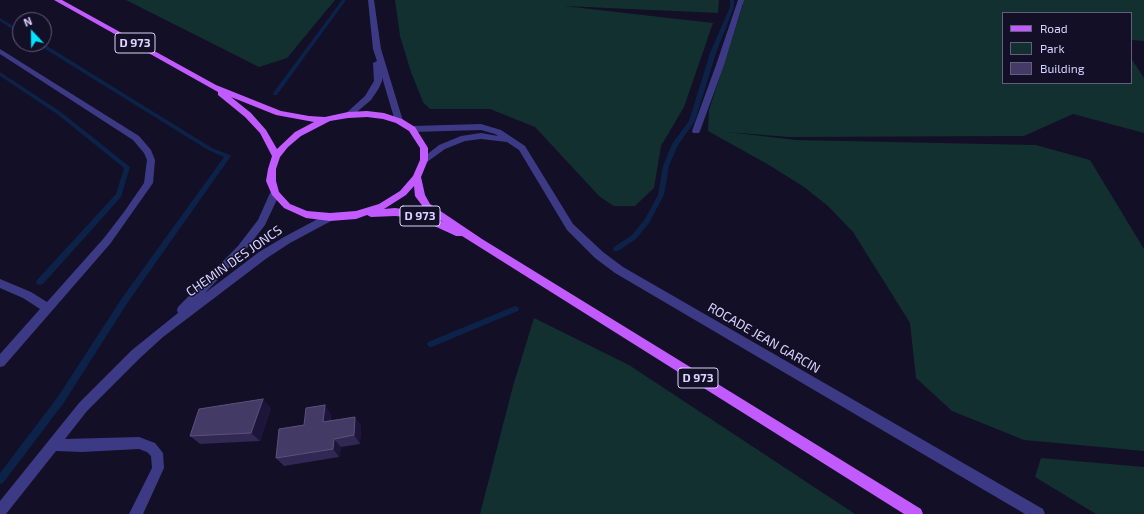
<!DOCTYPE html>
<html>
<head>
<meta charset="utf-8">
<style>
  body { margin:0 }
  #map { position:relative; width:1144px; height:514px; overflow:hidden; background:#130f26; font-family:"Exo 2",sans-serif }
  canvas { display:block }
  .legend { position:absolute; left:1002px; top:12px; width:130px; height:72px; box-sizing:border-box; background:#130f26; border:1px solid #625e7d; margin:0; padding:5px 7px; list-style:none; font-size:12px; color:#d9d4ff }
  .legend li { display:flex; align-items:center; gap:8px; height:20px }
  .legend b { width:20px; border:1px solid #625e7d }
  .north { position:absolute; left:12px; top:12px; width:40px; height:40px; box-sizing:border-box; background:#130f26; border:1px solid #625e7d; border-radius:50%; rotate:338deg; font-size:11px; font-weight:700; line-height:16px; text-align:center; color:#d9d4ff }
  .north::after { content:''; display:block; margin:auto; width:14px; height:18px; background:#00e5ff; clip-path:polygon(50% 0,100% 100%,50% 72%,0 100%) }
</style>
</head>
<body>
<div id="map">
<canvas width="1144" height="514"></canvas>
<ul class="legend">
<li><b style="height:5px;background:#c25bff"></b>Road</li>
<li><b style="height:11px;background:#12302f"></b>Park</li>
<li><b style="height:11px;background:#433a66"></b>Building</li>
</ul>
<div class="north">N</div>
</div>
<script>
const c = document.querySelector('canvas').getContext('2d');
c.lineJoin = 'round';
function fillPath(path, color) {
  c.fillStyle = color;
  c.fill(path, 'evenodd');
}
function poly(rows) {
  const path = new Path2D();
  for (const r of rows) {
    path.moveTo(r[0], r[1]);
    for (let i = 2; i < r.length; i += 2) path.lineTo(r[i], r[i + 1]);
  }
  return path;
}
function stroke(path, color, width, dash) {
  c.strokeStyle = color;
  c.lineWidth = width;
  c.lineCap = dash ? 'butt' : 'round';
  c.setLineDash(dash || []);
  c.stroke(path);
}
function label(font, color, halo, rows, align = 'center') {
  c.font = font + ' "Exo 2",sans-serif';
  c.lineWidth = 3;
  c.setLineDash([]);
  c.textBaseline = 'middle';
  c.strokeStyle = halo;
  c.fillStyle = color;
  for (const [text, x, y, turn = 0] of rows) {
    c.save();
    c.translate(x, y);
    c.rotate((+turn || 0) * Math.PI / 180);
    c.textAlign = isNaN(turn) ? turn : align;
    if (halo) c.strokeText(text, 0, 0);
    c.fillText(text, 0, 0);
    c.restore();
  }
}
fillPath(poly([
  [126,0,335,0,287,58,259,67],
  [395,0,719,0,718,13,564,6,713,23,684,107,661,146,654,188,635,206,614,206,600,197,535,127,490,109,430,109,423,102,411,72,400,36],
  [742,0,1144,0,1144,41,1131,40,1131,13,1003,13,1003,83,1131,83,1131,58,1144,78,1144,133,1073,114,1024,136,789,137,727,132,796,140,1036,145,1090,160,1144,249,1144,451,1024,440,952,411,916,378,910,323,853,232,828,206,804,187,769,165,708,131,709,110,743,5],
  [534,318,629,365,855,514,480,514,513,386],
  [1041,458,1144,467,1144,514,1096,514,1035,477]
]), '#12302f');
fillPath(poly([
  [342,0,346,0,277,95,273,95,273,93,342,0],
  [730,0,734,0,734,7,716,53,695,121,678,145,669,166,664,195,649,223,636,239,618,251,614,251,613,249,614,247,632,235,645,219,658,195,663,166,672,144,689,121,710,53,730,7,730,0],
  [0,18,20,30,20,34,0,21,0,18],
  [37,44,44,44,212,148,230,155,231,156,128,302,63,404,3,483,0,484,0,473,57,398,122,298,224,157,208,150,37,44],
  [0,72,61,112,130,167,121,197,43,284,40,285,37,284,36,282,37,280,116,194,124,168,57,114,0,76,0,72],
  [515,306,518,307,519,309,518,311,434,346,431,347,428,346,427,344,428,342,515,306]
]), '#0c2248');
fillPath(poly([
  [368,0,374,0,381,49,403,121,399,124,395,121,382,77,382,81,379,88,371,100,351,117,348,118,344,115,365,96,374,81,373,63,377,61,373,49,368,0],
  [738,0,744,0,724,65,700,131,699,133,693,133,692,131,716,65,738,0],
  [0,49,139,136,151,150,155,160,153,183,110,244,4,366,0,367,0,354,40,309,23,298,0,288,0,279,31,292,47,302,104,238,124,212,144,183,147,160,144,153,133,140,0,54,0,49],
  [481,124,501,130,525,146,573,224,603,252,623,267,1043,509,1045,514,1025,514,615,273,595,258,567,230,519,150,507,142,481,139,465,141,445,149,427,162,424,163,420,160,439,145,461,136,481,133,498,136,495,134,481,130,412,132,408,129,412,126,481,124],
  [275,190,280,193,265,225,244,252,205,293,259,252,284,237,327,214,330,213,335,217,333,220,290,243,267,258,163,337,140,358,87,411,65,439,139,437,155,443,163,453,164,468,143,514,129,514,152,468,151,456,147,452,139,449,82,452,56,451,6,514,0,514,0,501,79,403,132,350,178,313,177,310,178,307,238,246,258,220,270,193,275,190]
]), '#3d3a85');
fillPath(poly([
  [54,0,62,0,216,85,281,111,309,116,325,117,348,112,367,111,384,113,402,119,415,127,428,148,428,160,421,177,425,195,430,204,482,239,921,509,923,514,904,514,462,236,456,236,417,218,395,216,371,217,367,215,356,219,330,221,306,218,284,208,272,195,266,181,268,169,272,156,260,133,245,117,218,95,218,92,54,0],
  [231,97,276,115,314,122,295,132,277,149,266,130,251,113,231,97],
  [367,117,383,119,396,123,409,131,420,148,420,160,413,176,400,191,379,204,356,211,330,213,307,211,290,204,279,192,276,181,276,169,280,157,288,147,301,136,330,121,348,118,367,117],
  [414,186,415,196,424,208,443,222,418,211,395,208,384,209,406,195,414,186]
]), '#c25bff');
fillPath(poly([
  [271,408,260,441,200,444,190,436],
  [331,414,331,420,361,425,360,444,341,447,339,457,284,466,276,458,304,425]
]), '#312854');
fillPath(poly([
  [263,399,271,408,260,441,251,433],
  [325,405,331,414,330,430,323,422],
  [355,417,361,425,360,444,354,435],
  [334,439,341,447,339,457,333,449]
]), '#1d163a');
const building = poly([
  [263,399,251,433,190,436,199,409,263,399],
  [325,405,323,422,355,417,354,435,334,439,333,449,276,458,279,429,304,425,306,408,325,405]
]);
fillPath(building, '#433a66');
stroke(building, '#5a527e', 1);
for (const [x, y, w] of [
  [135,43,40],
  [420,216,40],
  [698,378,40]
]) {
  const box = new Path2D();
  box.roundRect(x - w / 2, y - 10, w, 20, 3);
  c.fillStyle = '#130f26';
  c.fill(box);
  stroke(box, '#d9d4ff', 1);
}
label('bold 12px', '#d9d4ff', null, [
  ["D 973",135,43],
  ["D 973",420,216],
  ["D 973",698,378]
]);
label('13px', '#d9d4ff', '#130f26', [
  ["CHEMIN DES JONCS",234,261,-35],
  ["ROCADE JEAN GARCIN",764,338,30]
]);
</script>
</body>
</html>
